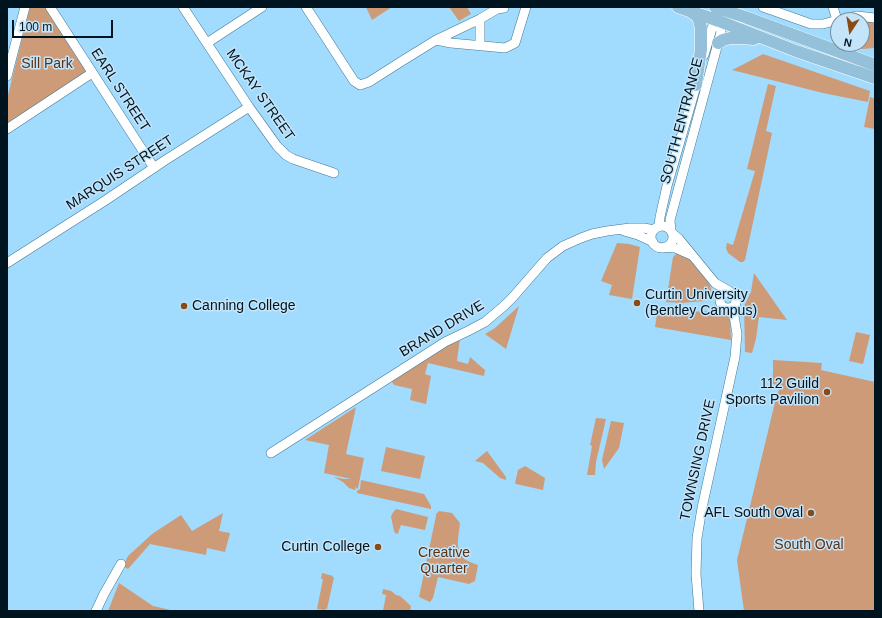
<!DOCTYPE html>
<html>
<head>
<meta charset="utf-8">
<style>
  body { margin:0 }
  #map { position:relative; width:882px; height:618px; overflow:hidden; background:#a1dbfd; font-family:Arial,sans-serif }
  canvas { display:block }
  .frame { position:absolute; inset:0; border:8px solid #00141f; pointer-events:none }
  .north { position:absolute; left:830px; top:12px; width:40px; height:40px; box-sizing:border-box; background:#c3e4f9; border:1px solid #7591a2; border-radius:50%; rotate:192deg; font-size:11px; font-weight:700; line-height:16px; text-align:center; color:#00141f }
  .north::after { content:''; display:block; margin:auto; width:14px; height:18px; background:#8a4a14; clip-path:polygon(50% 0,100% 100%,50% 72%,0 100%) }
  .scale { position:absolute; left:12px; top:20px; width:101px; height:18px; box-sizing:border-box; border:2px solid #00141f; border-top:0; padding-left:5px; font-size:12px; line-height:14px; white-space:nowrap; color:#00141f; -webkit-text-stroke:3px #c3e4f9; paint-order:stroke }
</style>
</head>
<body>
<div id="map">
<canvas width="882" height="618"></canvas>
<div class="frame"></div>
<div class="north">N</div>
<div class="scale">100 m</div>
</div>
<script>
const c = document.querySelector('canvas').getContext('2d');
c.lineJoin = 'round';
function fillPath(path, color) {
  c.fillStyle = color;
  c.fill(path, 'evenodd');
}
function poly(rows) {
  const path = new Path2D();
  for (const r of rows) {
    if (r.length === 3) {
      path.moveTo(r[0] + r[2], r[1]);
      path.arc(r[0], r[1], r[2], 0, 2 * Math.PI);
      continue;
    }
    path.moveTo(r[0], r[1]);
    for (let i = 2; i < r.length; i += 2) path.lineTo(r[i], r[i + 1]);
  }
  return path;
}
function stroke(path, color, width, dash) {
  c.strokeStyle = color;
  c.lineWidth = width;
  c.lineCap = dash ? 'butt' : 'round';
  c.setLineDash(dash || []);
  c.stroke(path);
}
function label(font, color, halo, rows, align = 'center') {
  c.font = font + ' Arial,sans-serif';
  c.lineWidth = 3;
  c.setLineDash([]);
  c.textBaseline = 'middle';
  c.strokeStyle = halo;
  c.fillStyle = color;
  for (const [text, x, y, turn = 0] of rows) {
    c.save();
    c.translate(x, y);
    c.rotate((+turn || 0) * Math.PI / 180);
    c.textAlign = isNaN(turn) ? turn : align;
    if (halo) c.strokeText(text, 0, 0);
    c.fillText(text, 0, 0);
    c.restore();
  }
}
fillPath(poly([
  [30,7,46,7,84,66,85,72,82,77,8,123,7,121,7,99],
  [366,7,392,7,372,20],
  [449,7,467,7,471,14,459,21],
  [862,21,869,21,875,23,875,48,862,49,849,44,862,44],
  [763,54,870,91,868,102,823,93,732,70,744,64],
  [768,84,776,86,766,131,772,133,745,260,743,262,740,262,728,253,726,248,727,243,733,245,755,171,747,169],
  [870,97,875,99,875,129,864,127],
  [617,243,629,244,640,247,632,299,609,295,612,285,601,281],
  [678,252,688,258,709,283,712,292,710,297,704,301,681,303,666,302,673,257],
  [754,273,787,320,759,317,756,339,752,353,745,352,744,306,751,292],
  [519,306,506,349,485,334,495,328],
  [664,310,675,312,723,311,730,317,731,340,655,327,657,314,659,312],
  [856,332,870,335,863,364,849,361],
  [460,338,457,361,468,364,470,357,485,370,484,376,428,363,425,374,431,376,426,404,410,400,412,389,394,385,391,380,424,357],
  [773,360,822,363,821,370,875,382,875,611,744,611,737,560,776,398,780,387,771,383,773,374],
  [356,407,346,454,364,458,358,488,357,489,356,487,355,488,356,490,355,490,349,488,343,482,334,477,344,479,351,479,324,473,329,445,305,440],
  [596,418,606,419,596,462,595,475,587,475,592,446,590,445],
  [611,421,624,423,619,448,604,469,602,460],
  [386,447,425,456,420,479,381,471],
  [487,451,506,477,506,480,500,478,483,463,475,461],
  [525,466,545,478,543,490,516,484,515,483,518,470],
  [361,480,424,494,431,506,431,509,357,493,357,491,360,489],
  [396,509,428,517,425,530,401,525,398,533,398,534,395,533,394,531,391,517,392,514],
  [439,511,452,513,460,523,458,539,458,546,460,553,464,559,470,562,478,565,475,581,469,584,438,577,433,598,430,602,419,597,436,516,436,514],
  [223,513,219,531,230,533,225,552,207,548,206,555,150,544,128,569,123,566,128,556,152,534,181,515,192,531],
  [322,573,333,576,332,577,334,577,327,609,325,609,325,610,317,609,323,579,321,579],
  [119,583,153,606,175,611,108,611],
  [383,589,391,591,396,595,400,596,411,606,410,611,383,611,386,595,382,594]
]), '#ce9b79');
const minor = poly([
  [50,7,154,168],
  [183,7,249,107,277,146,286,155,293,159,334,173],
  [306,7,354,81,360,85,369,82,402,61,436,40,451,43,505,48,515,43,526,7],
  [763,7,811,24,823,24,838,20],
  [833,7,837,20],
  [480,19,480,45],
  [839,20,857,16,875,18],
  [436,40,480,19,497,9,504,8],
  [207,43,262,7],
  [704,55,714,22,718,18,720,17],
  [7,76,25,7],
  [7,129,92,73],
  [662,237,11],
  [659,227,660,217,667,186,698,79],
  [624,231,638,235,653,242],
  [671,231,670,220,721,32,720,27,717,16],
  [672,233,679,239,715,283,729,291],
  [664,247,675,248,691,255],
  [7,263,106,200,164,161,249,107],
  [728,300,8],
  [271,453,420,358,445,342,468,331,485,322,504,306,513,297,547,258,563,246,581,238,592,234,607,231,630,228,644,228,654,230],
  [96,611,104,594,121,564],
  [699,611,696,574,697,538,702,508,735,357,737,334,734,316,736,301]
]);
const major = poly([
  [678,7,719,21,796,51,875,78],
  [715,7,745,17,875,65],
  [691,12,697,16,699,20,701,28,701,49,696,85],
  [718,43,723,40,730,38,743,38,754,39]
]);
stroke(minor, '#417896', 10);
stroke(major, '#fff', 13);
stroke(minor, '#fff', 9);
stroke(major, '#94c1d9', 12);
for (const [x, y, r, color] of [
  [637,303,4,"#8a4a14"],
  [184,306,4,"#8a4a14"],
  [827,392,4,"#8a4a14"],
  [811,513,4,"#8a4a14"],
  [378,547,4,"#8a4a14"]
]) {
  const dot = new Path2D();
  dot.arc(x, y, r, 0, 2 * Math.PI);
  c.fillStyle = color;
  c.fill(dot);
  stroke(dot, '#c3e4f9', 1.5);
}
label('14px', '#5a3112', '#c3e4f9', [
  ["Sill Park",47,64],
  ["South Oval",809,545],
  ["Creative",444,553],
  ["Quarter",444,569]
]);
label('14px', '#00141f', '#c3e4f9', [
  ["EARL STREET",120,90,57],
  ["MCKAY STREET",260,95,55],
  ["SOUTH ENTRANCE",682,121,-75],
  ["MARQUIS STREET",120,173,-33],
  ["BRAND DRIVE",442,329,-31],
  ["TOWNSING DRIVE",698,460,-78]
]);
label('14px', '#00141f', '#c3e4f9', [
  ["Curtin University",645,295,"left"],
  ["(Bentley Campus)",645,311,"left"],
  ["Canning College",192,306,"left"],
  ["112 Guild",819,384],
  ["Sports Pavilion",819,400],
  ["AFL South Oval",803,513],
  ["Curtin College",370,547]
], 'right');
</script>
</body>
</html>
